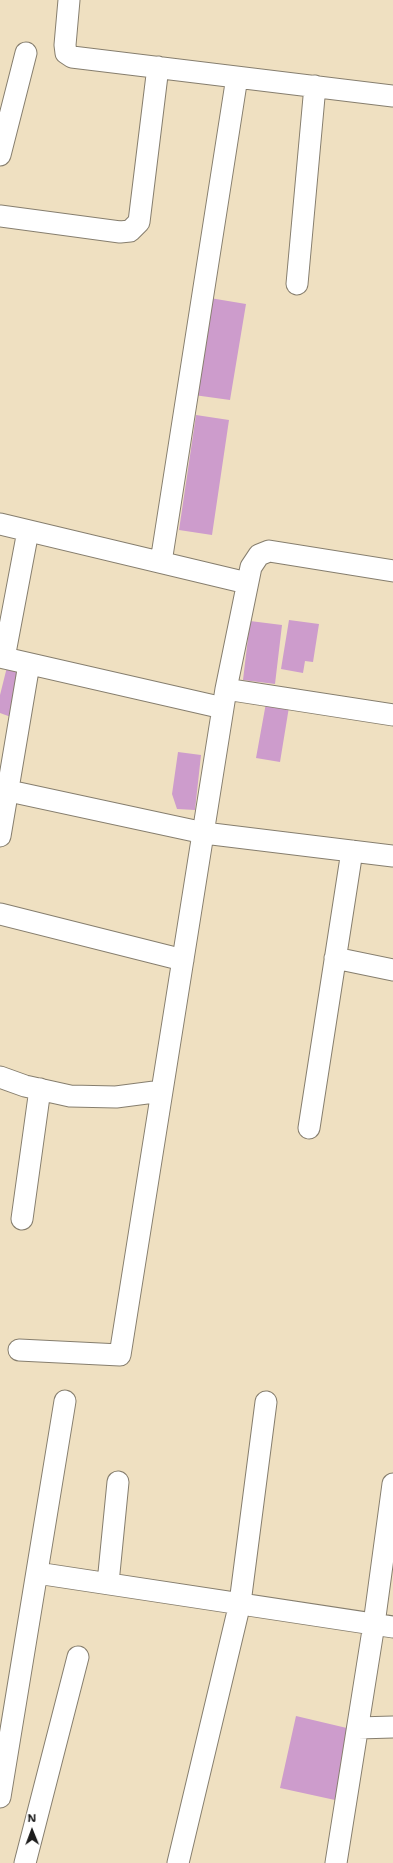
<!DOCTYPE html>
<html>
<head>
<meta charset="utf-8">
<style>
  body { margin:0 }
  #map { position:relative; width:393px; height:1863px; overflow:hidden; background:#efe0c1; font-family:"Shantell Sans",sans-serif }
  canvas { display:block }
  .north { position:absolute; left:12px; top:1811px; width:40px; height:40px; -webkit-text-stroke:3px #fff; paint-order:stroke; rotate:359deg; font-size:11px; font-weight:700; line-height:16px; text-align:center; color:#1c1c1c }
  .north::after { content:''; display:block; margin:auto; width:14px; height:18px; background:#1c1c1c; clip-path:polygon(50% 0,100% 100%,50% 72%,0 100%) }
</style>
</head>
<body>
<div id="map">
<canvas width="393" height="1863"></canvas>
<div class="north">N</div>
</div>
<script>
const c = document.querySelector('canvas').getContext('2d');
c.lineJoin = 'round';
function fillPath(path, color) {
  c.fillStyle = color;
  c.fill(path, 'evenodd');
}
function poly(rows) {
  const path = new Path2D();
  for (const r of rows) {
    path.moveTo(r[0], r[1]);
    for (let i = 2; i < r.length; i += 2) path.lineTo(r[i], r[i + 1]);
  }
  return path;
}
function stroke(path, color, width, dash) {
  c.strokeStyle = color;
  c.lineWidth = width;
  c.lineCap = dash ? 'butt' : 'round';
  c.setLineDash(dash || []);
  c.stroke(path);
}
fillPath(poly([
  [210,298,246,304,230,400,194,395],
  [196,415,229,420,212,535,179,530],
  [289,620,319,624,313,662,305,661,303,673,281,669],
  [250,621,282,625,275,684,243,680],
  [7,667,25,670,11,717,0,713,0,695],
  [266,703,289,707,280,762,256,758],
  [178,752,201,755,195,810,177,809,172,794],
  [296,1716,351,1729,335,1800,280,1788]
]), '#cd9ccc');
const street = poly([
  [69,0,65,45,66,53,72,57,393,96],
  [0,155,26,53],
  [0,216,120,232,130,231,139,222,158,67],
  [297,284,315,86],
  [0,524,247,583],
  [161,562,237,77],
  [0,657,223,708],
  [4,658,28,531],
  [226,689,393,715],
  [0,789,204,833,393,856],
  [0,836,29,664],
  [0,914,183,960],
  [335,958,393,970],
  [0,1077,25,1086,70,1096,116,1097,162,1091],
  [309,1128,352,851],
  [22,1219,40,1089],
  [19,1350,120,1355,226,689,251,567,259,555,269,551,393,571],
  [37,1573,393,1627],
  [108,1583,118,1482],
  [358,1728,393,1727],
  [0,1797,65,1401],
  [25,1863,78,1657],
  [178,1863,240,1603,266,1402],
  [336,1863,374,1624,393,1484]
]);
stroke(street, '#867e6e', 23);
stroke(street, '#fff', 21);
</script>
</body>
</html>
